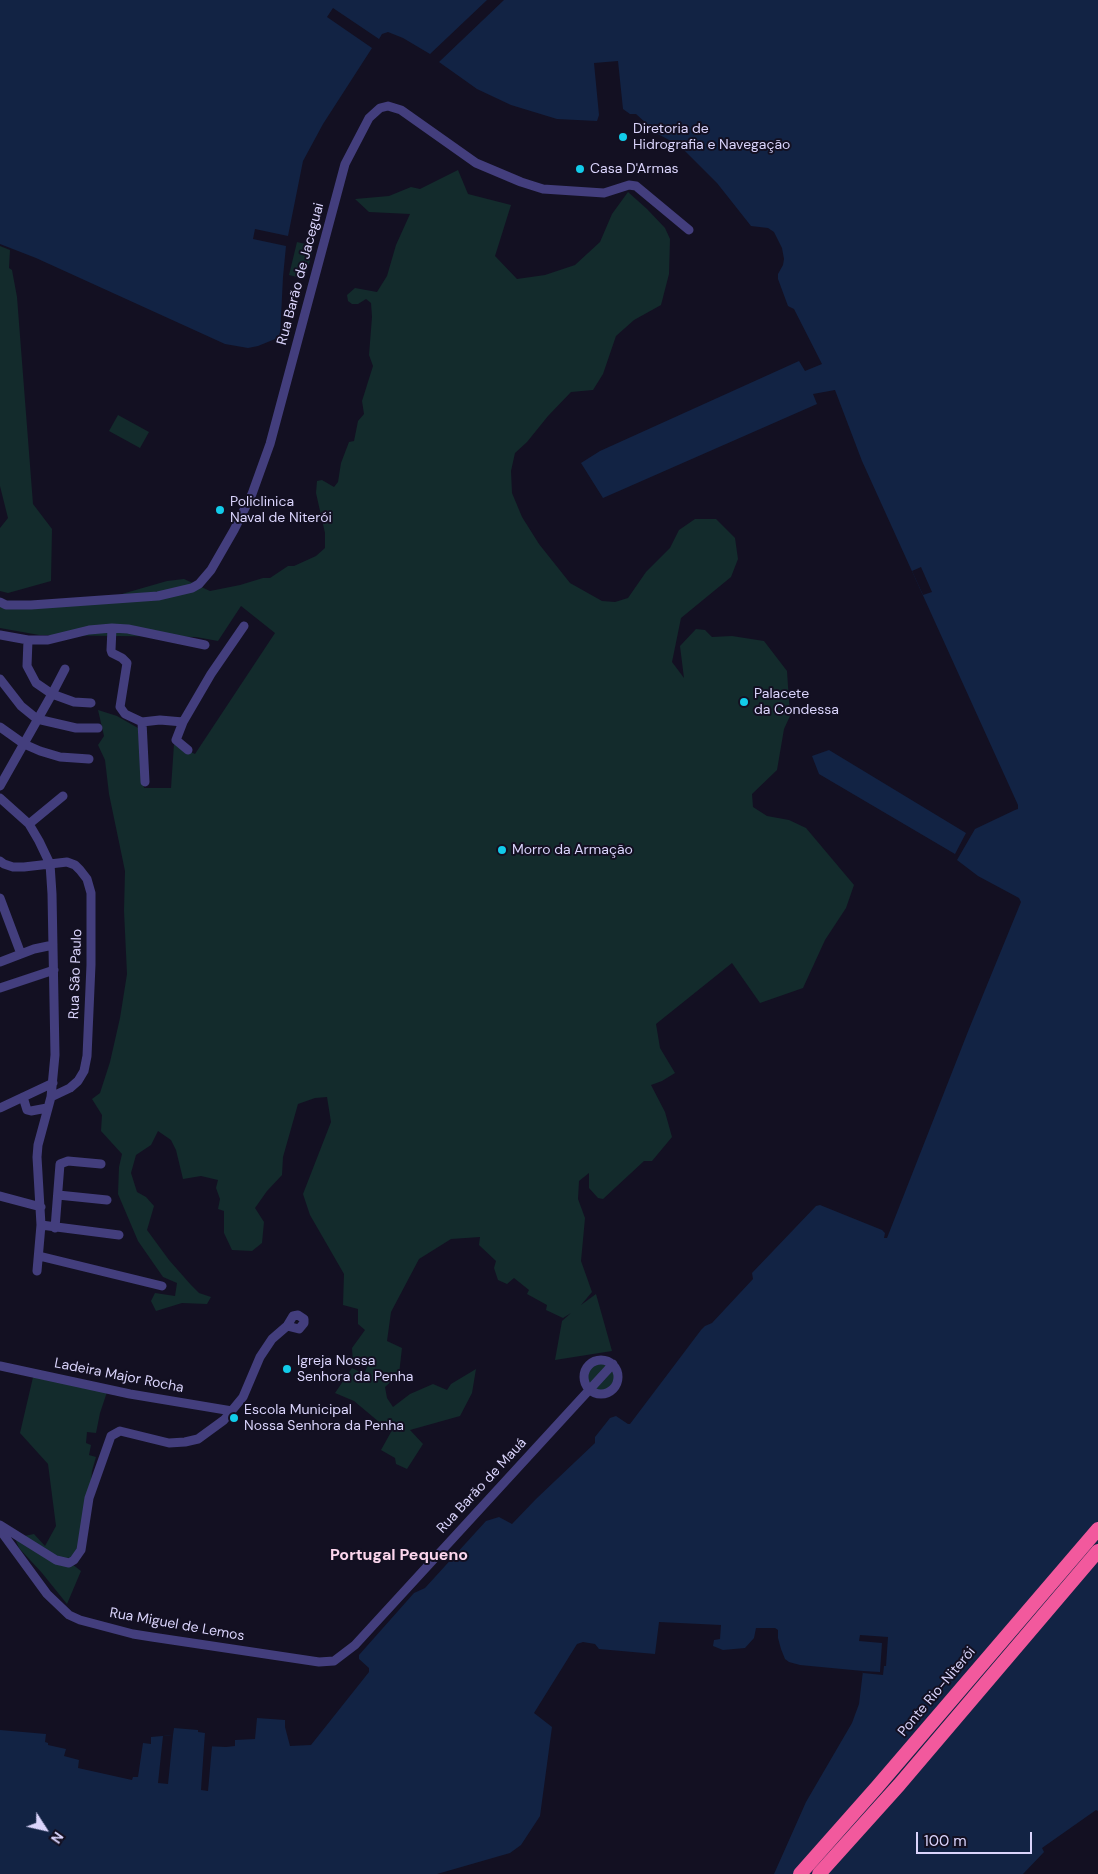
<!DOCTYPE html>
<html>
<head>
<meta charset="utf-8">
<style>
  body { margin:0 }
  #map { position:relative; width:1098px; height:1874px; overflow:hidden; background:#131022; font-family:"DM Sans",sans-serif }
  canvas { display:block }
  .north { position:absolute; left:20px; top:1804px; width:50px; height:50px; -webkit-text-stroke:4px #131022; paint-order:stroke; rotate:125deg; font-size:14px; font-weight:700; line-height:20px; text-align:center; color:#dad4fc }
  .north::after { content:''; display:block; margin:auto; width:18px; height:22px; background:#dad4fc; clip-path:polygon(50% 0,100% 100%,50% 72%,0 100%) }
  .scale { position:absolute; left:916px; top:1832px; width:116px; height:22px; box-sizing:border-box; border:2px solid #dad4fc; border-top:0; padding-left:6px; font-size:15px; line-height:18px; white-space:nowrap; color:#dad4fc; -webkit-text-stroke:4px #131022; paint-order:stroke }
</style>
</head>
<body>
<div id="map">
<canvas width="1098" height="1874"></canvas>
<div class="north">N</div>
<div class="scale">100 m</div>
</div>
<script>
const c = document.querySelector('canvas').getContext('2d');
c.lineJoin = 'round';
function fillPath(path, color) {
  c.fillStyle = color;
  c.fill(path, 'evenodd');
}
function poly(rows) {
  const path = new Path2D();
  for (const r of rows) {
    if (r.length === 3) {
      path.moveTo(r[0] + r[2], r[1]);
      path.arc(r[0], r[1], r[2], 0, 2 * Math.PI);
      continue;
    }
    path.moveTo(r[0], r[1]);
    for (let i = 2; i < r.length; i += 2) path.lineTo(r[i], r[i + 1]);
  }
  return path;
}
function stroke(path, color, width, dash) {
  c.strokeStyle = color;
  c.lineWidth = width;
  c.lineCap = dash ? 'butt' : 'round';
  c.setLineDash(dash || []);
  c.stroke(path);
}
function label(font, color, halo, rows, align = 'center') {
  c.font = font + ' "DM Sans",sans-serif';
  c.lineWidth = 4;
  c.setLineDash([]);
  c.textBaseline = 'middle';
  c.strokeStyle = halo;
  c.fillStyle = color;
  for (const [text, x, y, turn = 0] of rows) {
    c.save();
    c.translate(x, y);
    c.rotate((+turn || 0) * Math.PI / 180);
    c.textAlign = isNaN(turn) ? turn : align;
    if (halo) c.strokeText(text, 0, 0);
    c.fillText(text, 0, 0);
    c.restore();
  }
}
fillPath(poly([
  [458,170,468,194,511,205,495,256,517,279,545,275,575,265,600,242,612,214,628,192,647,209,665,228,670,239,669,274,661,305,634,320,616,336,603,374,593,390,571,392,548,416,527,442,515,453,511,471,512,493,522,517,539,544,570,583,602,601,615,602,628,598,646,572,670,548,679,530,695,519,716,519,735,538,738,559,731,577,681,618,672,662,684,678,680,646,696,629,705,630,712,637,732,636,764,641,787,671,790,716,784,729,777,770,752,794,753,807,767,816,789,820,806,828,854,885,846,908,825,940,803,988,760,1003,732,963,656,1024,660,1048,675,1073,662,1081,651,1085,665,1112,672,1137,652,1161,644,1161,603,1199,598,1198,589,1188,589,1173,579,1181,578,1199,585,1218,581,1261,592,1292,581,1305,596,1294,612,1351,555,1360,562,1321,571,1313,563,1318,546,1310,547,1305,527,1294,529,1290,514,1278,507,1284,498,1280,494,1268,496,1261,479,1245,480,1237,451,1239,419,1259,391,1312,387,1341,402,1348,399,1374,385,1387,387,1398,393,1407,410,1394,433,1384,447,1390,451,1384,476,1369,472,1393,460,1416,410,1430,423,1444,407,1469,396,1464,395,1458,381,1450,391,1432,354,1401,335,1393,352,1368,364,1374,369,1363,364,1359,353,1362,352,1348,365,1330,358,1324,358,1309,343,1305,344,1274,310,1215,303,1194,331,1122,327,1097,315,1098,298,1104,283,1157,282,1175,267,1191,255,1208,264,1222,262,1243,252,1251,232,1250,224,1233,224,1211,218,1209,220,1199,216,1188,218,1180,201,1176,183,1179,176,1150,171,1140,158,1131,151,1145,136,1155,131,1173,137,1192,146,1197,154,1206,147,1230,169,1260,191,1285,199,1293,211,1297,207,1304,182,1303,156,1311,151,1301,155,1293,175,1296,177,1283,163,1277,138,1241,118,1194,119,1167,122,1154,101,1131,102,1115,92,1099,100,1093,110,1062,120,1018,127,974,124,911,125,871,109,794,105,760,98,745,104,736,98,710,117,716,138,728,144,788,171,788,174,744,195,754,275,633,241,606,218,641,196,637,39,635,0,628,0,605,94,602,167,581,184,579,210,591,240,585,263,578,270,578,288,566,294,566,316,556,325,548,325,533,316,493,317,481,322,480,334,487,338,482,341,463,349,442,354,441,358,421,364,414,362,401,373,366,369,355,372,317,371,303,366,299,358,304,352,304,348,301,347,295,355,288,377,292,387,276,396,245,410,214,369,212,355,199,389,196,411,187,420,189],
  [297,242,314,246,305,279,289,275],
  [0,246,10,250,9,268,12,270,17,297,33,504,52,529,51,581,8,593,0,591,0,528,8,518,0,486],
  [118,415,149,432,140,448,109,431],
  [602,1361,610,1365,590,1388,585,1380,587,1370,596,1362],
  [613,1367,616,1374,616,1380,610,1390,600,1393,592,1390],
  [34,1373,108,1389,100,1413,96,1433,87,1432,86,1443,91,1445,89,1455,96,1457,92,1471,89,1502,79,1547,73,1557,62,1559,52,1554,61,1566,72,1564,81,1571,67,1604,42,1573,19,1548,15,1538,34,1534,45,1546,56,1526,48,1464,20,1433]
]), '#132b2c');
fillPath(poly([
  [0,0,487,0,430,54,403,38,388,32,382,34,379,39,333,8,327,17,372,48,323,124,303,161,288,236,255,229,253,239,286,246,283,277,280,337,258,346,248,348,225,344,36,258,0,244],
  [504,0,1098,0,1098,1811,1096,1810,1042,1848,1044,1852,1023,1874,774,1874,806,1802,852,1723,859,1704,863,1671,800,1665,789,1662,785,1659,781,1649,778,1638,778,1630,775,1628,756,1628,754,1638,745,1648,723,1650,713,1646,714,1640,720,1639,721,1625,659,1622,655,1654,599,1649,595,1644,583,1642,577,1644,534,1713,552,1727,540,1816,521,1845,510,1853,437,1874,0,1874,0,1730,46,1734,45,1742,48,1743,48,1745,66,1749,64,1756,79,1760,78,1768,132,1780,133,1777,138,1777,143,1743,151,1744,151,1737,173,1735,174,1728,198,1730,198,1732,205,1733,204,1746,226,1747,235,1746,235,1740,255,1739,257,1718,285,1720,285,1727,290,1746,311,1745,369,1672,369,1668,359,1659,359,1655,414,1593,425,1588,486,1521,499,1517,512,1524,536,1499,595,1443,595,1437,610,1418,616,1416,628,1424,630,1424,701,1330,705,1326,712,1323,753,1279,752,1273,816,1206,820,1205,882,1230,885,1233,884,1238,887,1238,969,1029,1021,902,1019,898,978,876,957,860,975,829,1015,810,1018,809,1018,805,862,461,835,390,813,394,817,404,603,498,581,463,600,451,799,361,805,371,822,364,794,309,788,306,778,279,778,274,783,265,784,259,782,248,774,232,768,228,751,226,717,183,680,146,658,134,636,114,630,114,623,109,618,61,594,63,599,115,597,121,557,119,511,105,477,89,439,62],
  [829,750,966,833,955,854,819,774,812,756]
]), '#122344');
fillPath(poly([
  [921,567,932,592,923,595,912,571],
  [860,1635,888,1637,886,1666,884,1666,883,1675,863,1673,863,1671,880,1672,882,1643,859,1641],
  [173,1735,168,1784,158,1783,163,1736],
  [204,1746,212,1746,208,1791,201,1790]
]), '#131022');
stroke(poly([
  [0,602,6,605,31,605,158,596,192,588,199,584,211,570,234,530,252,494,270,444,345,164,369,118,380,108,388,106,401,110,476,163,521,182,543,189,604,193,629,185,636,186,689,230],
  [112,628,111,650,112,653,122,658,127,663,120,707,125,714,142,722,145,782],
  [0,635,28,640,48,640,89,630,112,628,128,629,205,645],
  [28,640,27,666,36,683,52,694,74,702,91,703],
  [0,679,21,706,37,719,76,728,98,728],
  [142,722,160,720,183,722,211,674,244,626],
  [183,722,176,740,188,750],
  [0,727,24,744,40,751,60,757,89,759],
  [0,786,52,694,65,669],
  [0,798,29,824,39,841,50,864,52,894,55,1055,51,1097,38,1145,37,1157,41,1225,37,1271],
  [29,824,63,796],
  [0,861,4,864,13,867,24,867,67,862,75,865,80,870,87,879,91,893,91,965,87,1056,84,1071,78,1081,70,1088,51,1097],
  [0,898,21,954],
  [0,962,34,949,53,945],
  [0,988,54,970],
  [23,1097,27,1110,31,1111,47,1108],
  [0,1108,53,1083],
  [58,1195,107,1200],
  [0,1196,41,1207],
  [41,1225,119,1235],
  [55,1228,60,1164,68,1161,101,1164],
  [39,1256,162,1286],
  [601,1377,17],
  [0,1366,130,1394,232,1411],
  [0,1525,56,1560,69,1563,74,1560,81,1550,89,1498,111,1436,120,1431,169,1443,185,1442,198,1439,224,1420,243,1397,260,1357,272,1339,287,1326,299,1329,304,1323,304,1319,298,1315,293,1316,287,1326],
  [0,1530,47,1594,69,1615,80,1620,133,1634,152,1637,319,1662,334,1661,355,1645,613,1364]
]), '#433e7d', 9);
stroke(poly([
  [800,1874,877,1787,1098,1529],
  [819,1874,899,1785,1098,1551]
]), '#f2599d', 14);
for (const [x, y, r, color] of [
  [623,137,5,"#12ccea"],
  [580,169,5,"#12ccea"],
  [220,510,5,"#12ccea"],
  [744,702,5,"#12ccea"],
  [502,850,5,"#12ccea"],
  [287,1369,5,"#12ccea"],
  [234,1418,5,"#12ccea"]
]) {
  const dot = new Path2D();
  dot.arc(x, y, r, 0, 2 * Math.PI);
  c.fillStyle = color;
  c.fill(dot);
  stroke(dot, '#131022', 2);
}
label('14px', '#dad4fc', '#131022', [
  ["Diretoria de",633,129],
  ["Hidrografia e Navegação",633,145],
  ["Casa D'Armas",590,169],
  ["Policlinica",230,502],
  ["Naval de Niterói",230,518],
  ["Palacete",754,694],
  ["da Condessa",754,710],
  ["Morro da Armação",512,850],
  ["Igreja Nossa",297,1361],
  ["Senhora da Penha",297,1377],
  ["Escola Municipal",244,1410],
  ["Nossa Senhora da Penha",244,1426]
], 'left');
label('14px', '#dad4fc', '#131022', [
  ["Rua Barão de Jaceguai",301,274,-75],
  ["Rua São Paulo",76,974,-88],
  ["Ladeira Major Rocha",119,1376,11],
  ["Rua Barão de Mauá",482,1486,-47],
  ["Rua Miguel de Lemos",177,1625,10],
  ["Ponte Rio-Niterói",937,1692,-50]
]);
label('bold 16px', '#fcd6ed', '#131022', [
  ["Portugal Pequeno",399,1556]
]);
</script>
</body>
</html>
